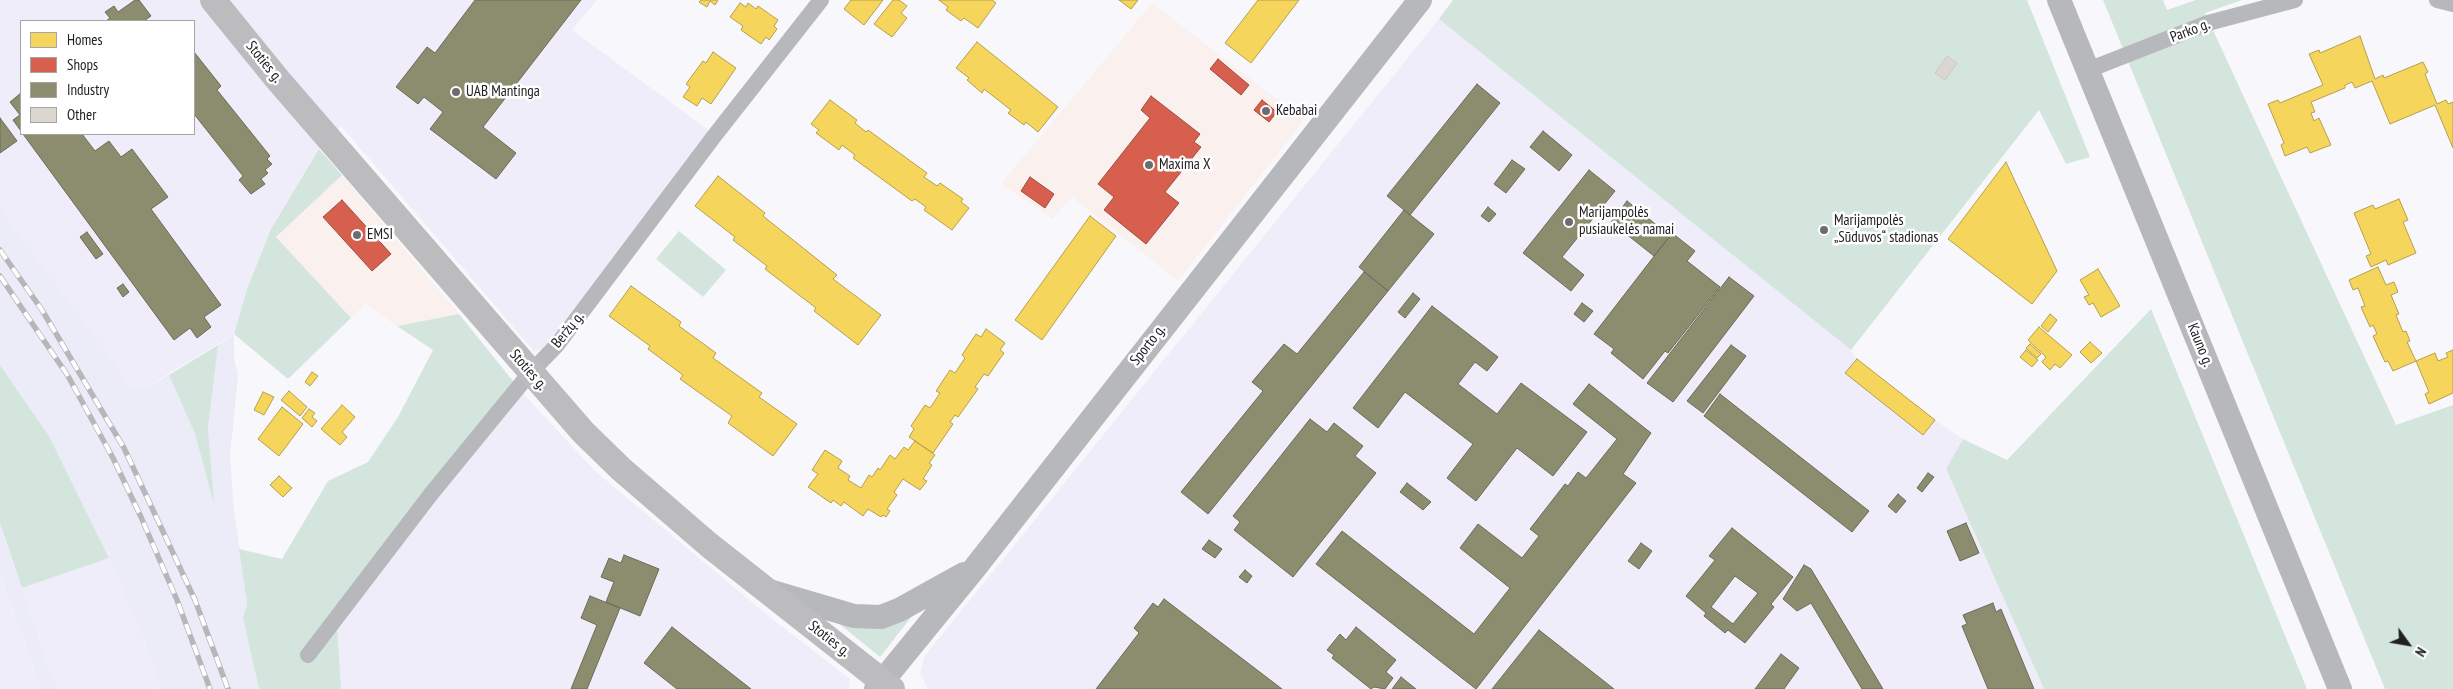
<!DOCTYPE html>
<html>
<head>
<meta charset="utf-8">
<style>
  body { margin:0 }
  #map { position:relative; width:2453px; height:689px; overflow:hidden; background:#f8f8fc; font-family:"PT Sans Narrow",sans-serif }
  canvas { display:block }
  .legend { position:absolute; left:20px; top:20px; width:175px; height:115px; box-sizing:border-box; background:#fff; border:1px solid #a6a6a7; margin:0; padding:6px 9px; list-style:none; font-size:15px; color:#202024 }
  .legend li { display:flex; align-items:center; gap:10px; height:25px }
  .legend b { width:25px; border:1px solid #a6a6a7 }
  .north { position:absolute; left:2383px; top:619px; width:50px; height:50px; -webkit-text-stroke:4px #fff; paint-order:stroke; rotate:122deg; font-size:14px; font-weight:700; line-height:20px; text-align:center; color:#202024 }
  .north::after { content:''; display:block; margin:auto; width:18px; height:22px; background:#202024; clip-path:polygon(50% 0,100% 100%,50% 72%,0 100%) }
</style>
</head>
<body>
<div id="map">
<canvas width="2453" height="689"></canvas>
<ul class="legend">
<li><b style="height:14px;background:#f6d55c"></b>Homes</li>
<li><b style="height:14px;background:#d6604d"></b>Shops</li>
<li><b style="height:14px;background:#8c8c6e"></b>Industry</li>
<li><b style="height:14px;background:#dcd6d1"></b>Other</li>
</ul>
<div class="north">N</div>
</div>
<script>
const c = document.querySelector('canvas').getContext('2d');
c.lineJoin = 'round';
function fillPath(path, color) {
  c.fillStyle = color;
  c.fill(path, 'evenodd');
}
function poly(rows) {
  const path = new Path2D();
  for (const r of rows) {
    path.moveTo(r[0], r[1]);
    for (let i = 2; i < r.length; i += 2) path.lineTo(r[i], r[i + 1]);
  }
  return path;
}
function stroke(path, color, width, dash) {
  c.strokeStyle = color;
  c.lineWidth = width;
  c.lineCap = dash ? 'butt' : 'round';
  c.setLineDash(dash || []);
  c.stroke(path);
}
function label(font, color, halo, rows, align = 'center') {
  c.font = font + ' "PT Sans Narrow",sans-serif';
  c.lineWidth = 5;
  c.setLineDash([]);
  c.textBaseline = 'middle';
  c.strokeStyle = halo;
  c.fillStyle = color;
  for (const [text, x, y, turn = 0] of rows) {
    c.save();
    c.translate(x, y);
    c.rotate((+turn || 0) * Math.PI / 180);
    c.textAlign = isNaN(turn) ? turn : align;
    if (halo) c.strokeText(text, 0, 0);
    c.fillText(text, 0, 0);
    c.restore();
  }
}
fillPath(poly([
  [1152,3,1304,120,1178,281,1072,197,1053,219,1001,184],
  [342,175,459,314,397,326,365,304,351,318,276,237]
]), '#faf0ed');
fillPath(poly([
  [0,0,597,0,572,30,715,135,557,345,534,351,341,126,319,149,271,229,247,289,234,334,144,389,131,388,0,208],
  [21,21,194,21,194,134,21,134],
  [1439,19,1851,350,1857,359,1935,420,1963,439,1946,470,2044,689,928,689,920,673,924,657],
  [521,391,595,471,766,614,850,679,849,689,341,689,337,624],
  [109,558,144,640,160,689,57,689,22,588],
  [0,575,6,593,41,689,0,689]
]), '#eeedf9');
fillPath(poly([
  [0,208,131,387,144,389,169,375,195,434,213,499,208,427,212,386,218,345,234,334,234,359,238,376,230,456,234,509,247,604,243,618,259,689,160,689,144,640,109,558,49,436,0,365],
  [0,523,22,588,57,689,41,689,0,575]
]), '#ebecf7');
fillPath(poly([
  [1453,0,2027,0,2090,157,2066,164,2039,110,1851,350,1439,19],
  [2103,0,2163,0,2167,10,2196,0,2242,0,2205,13,2396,425,2453,405,2453,689,2385,689],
  [319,149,342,175,276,237,351,318,288,379,234,334,247,289,271,229],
  [679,231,726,270,703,297,656,259],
  [2151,309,2307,689,2044,689,1946,469,1963,439,2007,460],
  [459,314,521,391,337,624,341,689,259,689,243,618,247,604,239,549,282,559,328,481,368,462,398,417,433,350,397,326],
  [218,345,208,427,214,504,195,434,169,375],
  [0,365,49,436,109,558,22,588,0,523],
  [923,602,880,657,826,613]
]), '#d4e5de');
const homes = poly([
  [701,0,718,0,715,5,710,1,707,7,699,2,701,0],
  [851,0,883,0,864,25,844,9,851,0],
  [893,0,899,0,907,6,901,13,907,18,892,37,874,24,893,0],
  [939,0,992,0,996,3,978,28,964,18,961,21,946,10,948,7,939,0],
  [1119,0,1138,0,1131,9,1119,0],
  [1258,0,1299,0,1251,63,1225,43,1258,0],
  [740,3,746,7,748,3,756,9,758,6,778,20,774,26,777,29,769,40,766,37,761,44,741,30,743,26,730,17,740,3],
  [2360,36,2375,79,2383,75,2384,78,2423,62,2428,72,2425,74,2437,104,2446,100,2448,104,2453,102,2453,148,2435,105,2390,124,2372,81,2355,88,2352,82,2345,85,2345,88,2311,102,2315,112,2311,113,2314,121,2319,118,2331,145,2310,153,2307,147,2285,156,2281,145,2284,143,2268,104,2278,100,2280,103,2323,85,2309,54,2319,50,2320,53,2360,36],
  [977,42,1058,107,1038,132,1026,122,1024,125,1008,113,1011,110,984,89,982,93,967,80,969,78,956,68,977,42],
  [713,52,736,68,711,104,702,98,697,106,683,97,690,87,686,84,703,61,706,63,713,52],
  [830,100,857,120,855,123,866,132,868,130,927,173,924,177,937,186,940,183,963,199,961,202,969,208,952,230,924,210,926,207,915,199,912,201,853,158,855,155,842,145,839,150,816,133,819,130,811,124,830,100],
  [2006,162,2057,271,2032,304,1948,239,2006,162],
  [718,176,765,213,763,216,837,275,833,279,881,315,858,345,814,311,816,308,765,269,767,266,733,240,735,237,695,206,718,176],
  [2399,199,2408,220,2403,222,2416,253,2388,265,2386,260,2371,267,2366,256,2371,254,2354,213,2373,205,2375,209,2399,199],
  [1090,216,1116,236,1042,340,1015,320,1090,216],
  [2378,267,2386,285,2394,282,2398,292,2391,295,2399,314,2396,315,2403,332,2406,331,2410,341,2407,342,2416,361,2393,371,2388,361,2385,362,2373,336,2377,334,2373,325,2370,327,2361,307,2365,306,2358,288,2353,290,2349,280,2378,267],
  [2098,269,2120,306,2101,317,2093,303,2089,305,2084,297,2089,295,2080,280,2098,269],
  [631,286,681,322,679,326,716,353,713,358,762,393,759,397,797,424,773,456,728,423,732,416,680,379,683,375,648,349,650,346,609,316,631,286],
  [2050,314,2057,320,2048,332,2041,326,2050,314],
  [2039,327,2072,355,2060,368,2055,364,2050,370,2042,362,2046,357,2028,340,2039,327],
  [986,329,1005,343,1000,350,1004,353,988,376,984,374,975,387,978,389,958,417,955,415,950,422,953,424,933,453,909,437,914,429,911,426,925,405,930,408,940,393,936,391,950,370,955,373,965,358,962,355,976,334,981,337,986,329],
  [2090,342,2102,353,2091,363,2080,352,2090,342],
  [2030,344,2041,354,2037,358,2026,348,2030,344],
  [2026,350,2038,360,2032,367,2020,357,2026,350],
  [2453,350,2453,393,2429,404,2425,394,2429,392,2416,361,2435,353,2438,361,2448,357,2446,353,2453,350],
  [1857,359,1935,420,1923,435,1845,373,1857,359],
  [312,372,318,376,310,386,305,382,312,372],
  [289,391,307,407,300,416,281,400,289,391],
  [263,392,274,397,264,415,254,410,263,392],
  [342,405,355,417,342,432,347,437,340,445,321,429,342,405],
  [282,407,303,424,279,456,258,439,282,407],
  [309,409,315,413,312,417,317,421,312,427,302,418,309,409],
  [915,441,935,455,929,463,932,465,923,479,927,481,920,490,903,479,894,492,897,495,887,509,890,511,886,517,883,515,881,517,868,509,863,516,844,502,841,506,833,500,831,503,808,487,818,474,812,470,825,450,842,461,838,468,850,476,848,480,861,488,869,475,872,477,878,468,880,470,890,455,895,459,904,447,908,450,915,441],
  [279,476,292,488,283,497,270,485,279,476]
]);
fillPath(homes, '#f6d55c');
stroke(homes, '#b69f4b', 1);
const shops = poly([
  [1218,59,1249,85,1241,95,1210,69,1218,59],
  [1151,96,1200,134,1194,142,1201,147,1165,192,1179,203,1146,244,1104,210,1114,197,1098,184,1150,118,1141,110,1151,96],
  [1262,100,1277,112,1269,122,1254,110,1262,100],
  [1030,177,1054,194,1045,208,1021,191,1030,177],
  [342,200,391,254,372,271,323,217,342,200]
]);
fillPath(shops, '#d6604d');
stroke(shops, '#9f4d41', 1);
const industry = poly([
  [135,0,139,0,151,16,144,21,106,21,110,18,105,12,114,6,118,12,135,0],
  [475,0,581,0,483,127,516,153,496,179,430,129,443,112,424,97,418,104,396,87,427,47,435,53,475,0],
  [194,52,221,86,217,90,270,156,267,159,272,164,265,170,268,173,261,179,265,184,251,194,239,180,243,176,194,114,194,52],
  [1477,84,1500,103,1410,215,1387,196,1477,84],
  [21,93,21,131,13,120,20,115,10,102,21,93],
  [0,118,17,141,0,153,0,118],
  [1543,131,1572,155,1559,171,1530,147,1543,131],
  [23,134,82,134,95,151,109,141,121,157,132,149,168,197,151,209,221,305,204,317,211,327,197,338,190,328,174,340,23,134],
  [1512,160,1525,169,1506,193,1494,184,1512,160],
  [1589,170,1615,191,1562,257,1584,275,1571,291,1523,253,1589,170],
  [1627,201,1670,236,1654,256,1611,222,1627,201],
  [1488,207,1496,214,1489,222,1481,216,1488,207],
  [1404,210,1434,234,1388,291,1359,267,1404,210],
  [87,232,103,254,96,259,80,237,87,232],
  [1672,233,1695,251,1687,261,1720,287,1668,353,1665,351,1643,379,1611,353,1614,349,1594,334,1672,233],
  [1364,272,1388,291,1208,514,1181,492,1263,391,1252,382,1284,344,1297,354,1364,272],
  [1729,277,1754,296,1673,402,1647,383,1729,277],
  [123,284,129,292,123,297,117,288,123,284],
  [1413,293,1420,299,1405,318,1398,312,1413,293],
  [1582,303,1593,311,1584,322,1574,314,1582,303],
  [1432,306,1498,357,1487,371,1475,362,1458,384,1497,414,1521,383,1587,432,1553,476,1517,448,1476,501,1447,478,1473,444,1405,392,1378,428,1353,408,1432,306],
  [1731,345,1746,356,1703,413,1687,401,1731,345],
  [1589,384,1651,433,1623,474,1636,483,1476,689,1316,564,1342,531,1474,634,1510,588,1460,548,1478,524,1522,558,1539,536,1530,529,1565,484,1568,486,1578,472,1586,478,1617,439,1573,404,1589,384],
  [1720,394,1869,511,1852,532,1704,416,1720,394],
  [1310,419,1327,432,1334,423,1363,446,1355,456,1376,473,1293,577,1234,530,1240,522,1233,516,1310,419],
  [1928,473,1934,477,1922,492,1917,488,1928,473],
  [1407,483,1431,502,1423,510,1400,492,1407,483],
  [1898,494,1906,501,1896,513,1888,506,1898,494],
  [1966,523,1979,553,1960,561,1947,531,1966,523],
  [1732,528,1793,577,1771,604,1774,607,1745,643,1728,630,1725,633,1704,616,1706,613,1686,596,1715,560,1709,556,1732,528],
  [1735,576,1758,593,1733,624,1711,607,1735,576],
  [1209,540,1222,549,1215,558,1202,549,1209,540],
  [1641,543,1652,551,1639,569,1628,561,1641,543],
  [624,555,659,569,640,616,606,602,614,582,601,577,609,558,621,563,624,555],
  [1804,565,1811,569,1883,689,1862,689,1811,603,1797,611,1783,599,1804,565],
  [1245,570,1252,576,1247,583,1239,577,1245,570],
  [590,596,620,608,587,689,571,689,597,625,581,618,590,596],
  [1164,599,1282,689,1096,689,1139,633,1134,628,1153,603,1158,607,1164,599],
  [1993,603,1996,612,2001,609,2034,689,1988,689,1962,626,1967,624,1963,615,1993,603],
  [672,627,751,689,677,689,644,663,672,627],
  [1356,627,1396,660,1386,672,1393,678,1385,689,1374,687,1371,689,1332,658,1334,655,1327,650,1340,634,1346,640,1356,627],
  [1539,630,1614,689,1492,689,1539,630],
  [1781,654,1799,668,1784,689,1755,689,1781,654],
  [1401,677,1416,689,1392,689,1401,677]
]);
fillPath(industry, '#8c8c6e');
stroke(industry, '#6c6c58', 1);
const building = poly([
  [1947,56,1957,63,1945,80,1935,73,1947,56]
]);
fillPath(building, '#dcd6d1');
stroke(building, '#c9c8c8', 1);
stroke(poly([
  [2437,0,2453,4],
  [2088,70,2208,23,2295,0],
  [308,655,431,494,530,373,557,345,715,135,821,0]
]), '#b7b8bb', 16);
stroke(poly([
  [2059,0,2340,689],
  [769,591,854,616,881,617,899,610,964,574],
  [876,689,974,569,1420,0]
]), '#b7b8bb', 24);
stroke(poly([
  [213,0,278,80,583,432,621,469,709,545,892,689]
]), '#bcbcbe', 26);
const rail = poly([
  [0,250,42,310,124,448,195,600,228,689],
  [0,276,68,376,113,458,141,517,177,600,210,689]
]);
stroke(rail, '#b7b7bb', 5.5);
stroke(rail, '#fff', 4, [11]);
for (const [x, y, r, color] of [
  [456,92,5,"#6c6c70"],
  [1266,111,5,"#6c6c70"],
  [1149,165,5,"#6c6c70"],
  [1569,222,5,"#6c6c70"],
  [1824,230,5,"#6c6c70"],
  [357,235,5,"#6c6c70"]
]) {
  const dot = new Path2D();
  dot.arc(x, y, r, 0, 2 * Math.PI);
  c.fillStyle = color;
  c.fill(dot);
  stroke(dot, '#fff', 2);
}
label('15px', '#202024', '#fff', [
  ["Parko g.",2190,31,-21],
  ["Stoties g.",264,62,51],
  ["Beržų g.",568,330,-51],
  ["Sporto g.",1148,345,-52],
  ["Kauno g.",2200,345,68],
  ["Stoties g.",528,370,49],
  ["Stoties g.",829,639,38]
]);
label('15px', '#202024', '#fff', [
  ["UAB Mantinga",466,92],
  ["Kebabai",1276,111],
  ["Maxima X",1159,165],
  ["Marijampolės",1579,213],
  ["pusiaukelės namai",1579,230],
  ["Marijampolės",1834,221],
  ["„Sūduvos“ stadionas",1834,238],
  ["EMSI",367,235]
], 'left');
</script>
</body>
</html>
